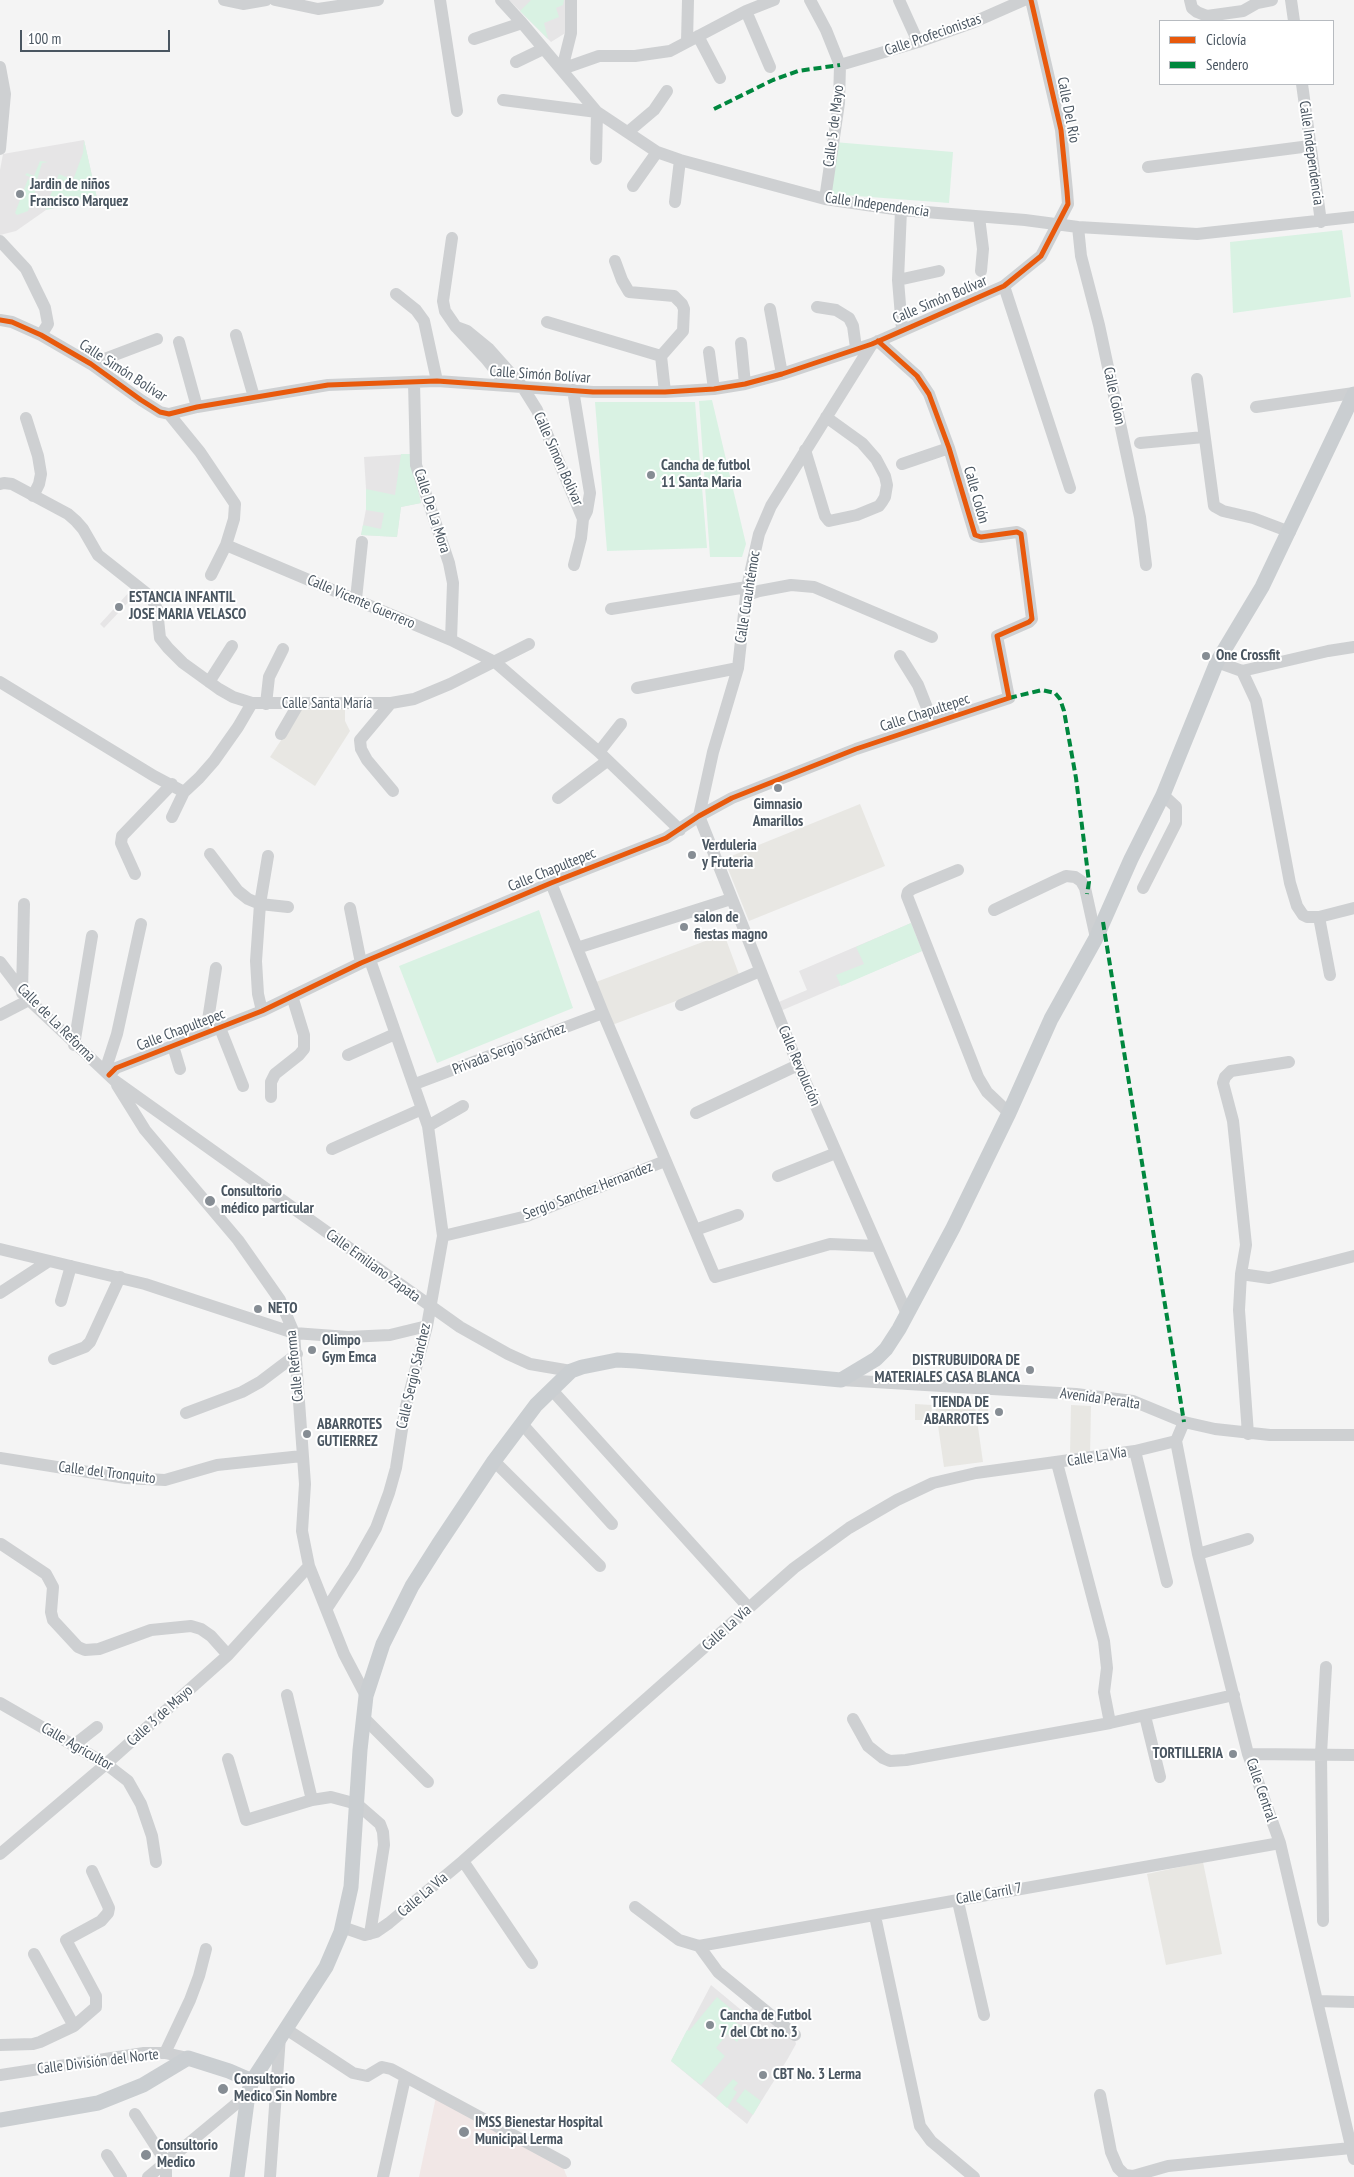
<!DOCTYPE html>
<html>
<head>
<meta charset="utf-8">
<style>
  body { margin:0 }
  #map { position:relative; width:1354px; height:2177px; overflow:hidden; background:#f4f4f4; font-family:"PT Sans Narrow",sans-serif }
  canvas { display:block }
  .legend { position:absolute; left:1159px; top:20px; width:175px; height:65px; box-sizing:border-box; background:#fff; border:1px solid #b7bbc0; margin:0; padding:6px 9px; list-style:none; font-size:15px; color:#4a5661 }
  .legend li { display:flex; align-items:center; gap:10px; height:25px }
  .legend b { width:25px; border:1px solid #b7bbc0 }
  .scale { position:absolute; left:20px; top:30px; width:150px; height:22px; box-sizing:border-box; border:2px solid #4a5661; border-top:0; padding-left:6px; font-size:15px; line-height:18px; white-space:nowrap; color:#4a5661; -webkit-text-stroke:4px #fff; paint-order:stroke }
</style>
</head>
<body>
<div id="map">
<canvas width="1354" height="2177"></canvas>
<ul class="legend">
<li><b style="height:6px;background:#e8590c"></b>Ciclovía</li>
<li><b style="height:6px;background:#00873e"></b>Sendero</li>
</ul>
<div class="scale">100 m</div>
</div>
<script>
const c = document.querySelector('canvas').getContext('2d');
c.lineJoin = 'round';
function fillPath(path, color) {
  c.fillStyle = color;
  c.fill(path, 'evenodd');
}
function poly(rows) {
  const path = new Path2D();
  for (const r of rows) {
    path.moveTo(r[0], r[1]);
    for (let i = 2; i < r.length; i += 2) path.lineTo(r[i], r[i + 1]);
  }
  return path;
}
function stroke(path, color, width, dash) {
  c.strokeStyle = color;
  c.lineWidth = width;
  c.lineCap = dash ? 'butt' : 'round';
  c.setLineDash(dash || []);
  c.stroke(path);
}
function label(font, color, halo, rows, align = 'center') {
  c.font = font + ' "PT Sans Narrow",sans-serif';
  c.lineWidth = 4;
  c.setLineDash([]);
  c.textBaseline = 'middle';
  c.strokeStyle = halo;
  c.fillStyle = color;
  for (const [text, x, y, turn = 0] of rows) {
    c.save();
    c.translate(x, y);
    c.rotate((+turn || 0) * Math.PI / 180);
    c.textAlign = isNaN(turn) ? turn : align;
    if (halo) c.strokeText(text, 0, 0);
    c.fillText(text, 0, 0);
    c.restore();
  }
}
fillPath(poly([
  [345,708,345,721,350,731,315,786,270,757,301,710],
  [860,804,885,866,749,921,724,859],
  [724,934,740,977,612,1025,596,982],
  [974,1399,983,1462,944,1467,935,1405],
  [988,1403,988,1419,979,1419,978,1404],
  [915,1404,932,1405,931,1420,915,1420],
  [1071,1405,1091,1406,1090,1457,1070,1456],
  [1203,1862,1222,1954,1166,1965,1147,1874]
]), '#e8e7e3');
fillPath(poly([
  [509,0,567,0,567,32,551,42],
  [84,140,97,198,46,210,16,231,0,235,0,170,3,154],
  [410,454,421,503,401,507,397,537,361,535,367,504,364,457],
  [131,590,136,594,104,628,100,624],
  [911,923,922,951,778,1012,774,1004,807,990,799,971],
  [711,1985,746,2014,754,2006,795,2040,796,2044,787,2060,747,2124,671,2061]
]), '#e6e5e6');
fillPath(poly([
  [436,2097,563,2167,567,2177,419,2177]
]), '#f1e7e6');
fillPath(poly([
  [531,0,564,0,563,5,556,8,559,17,544,23,548,39,520,11],
  [84,140,97,198,46,210,47,204,59,174,73,180,83,153],
  [834,142,953,152,949,203,831,194],
  [40,161,48,162,42,163,37,180,25,175,27,173,34,176],
  [28,179,38,184,28,211,17,215,15,213],
  [1342,230,1351,297,1233,313,1230,242],
  [712,400,746,544,742,557,710,557,699,401],
  [595,402,695,402,707,548,607,551],
  [401,454,410,454,421,503,401,507,397,537,361,535,363,525,381,529,384,513,366,510,366,489,395,495],
  [539,910,573,1008,437,1063,399,966],
  [911,923,922,951,841,986,836,975,864,964,856,947],
  [717,1997,736,2013,731,2019,746,2030,737,2042,727,2034,716,2048,725,2056,701,2085,671,2061,687,2030,689,2031],
  [733,2079,738,2083,733,2089,737,2092,727,2108,716,2098],
  [745,2089,761,2101,753,2115,736,2101]
]), '#d9f2e3');
stroke(poly([
  [224,0,243,4,266,0],
  [275,0,318,9,378,0],
  [440,0,457,111],
  [501,0,522,23,597,112,657,152,680,160,825,199,901,210,1025,220,1078,227,1197,234,1354,217],
  [810,0,826,30,840,65,839,103,825,199],
  [899,0,918,42],
  [1190,0,1192,8,1197,12,1207,16,1243,11,1257,3,1272,0],
  [1291,0,1294,21],
  [746,11,770,67],
  [698,36,720,78],
  [474,39,522,23],
  [687,42,688,0],
  [516,62,543,49],
  [840,65,918,42,974,22,1024,0],
  [0,67,5,94,0,149],
  [562,69,599,56,635,56,670,51,746,11,774,0],
  [562,69,571,33,571,0],
  [1302,84,1321,222],
  [503,100,597,112,596,159],
  [628,132,654,110,667,91],
  [1148,167,1310,146],
  [633,186,657,152],
  [675,202,680,160],
  [901,210,898,280,902,329],
  [979,217,983,249,981,271],
  [1078,227,1081,256,1099,325,1140,517,1146,565],
  [452,238,443,301,445,311,456,327,487,360,507,385],
  [0,241,26,269,45,308,48,324,41,335],
  [615,261,622,280,629,292,674,296,682,304,684,309,683,331,661,356],
  [898,280,939,271],
  [1004,286,1070,488],
  [396,294,416,310,424,321,437,381],
  [817,307,836,310,849,318,853,326,856,348],
  [770,309,782,374],
  [0,320,12,322,41,335,91,364,141,400,160,412,169,414,197,407,328,385,437,381,593,392,665,392,714,389,745,384,782,374,872,344,1004,286,1041,256,1068,204,1067,191,1061,130,1031,0],
  [547,322,661,356],
  [456,327,467,331,489,349,522,386,537,410,583,519,581,538,574,565],
  [236,335,254,397],
  [179,342,197,407],
  [741,343,745,384],
  [872,344,771,506,759,534,747,587,738,668,713,752,699,816,798,1065,907,1314],
  [709,352,714,389],
  [661,356,665,392],
  [91,364,157,339],
  [1197,379,1214,506,1223,511,1253,518,1290,532],
  [414,382,416,465,449,563,453,583,451,640],
  [573,390,590,493,587,511,583,519],
  [1256,407,1354,393],
  [169,414,200,452,235,504,234,519,226,545,211,575],
  [26,418,38,456,41,474,39,484,33,496],
  [1140,443,1204,437],
  [805,450,825,516,829,521,857,515,879,506,882,502,885,497,887,485,885,476,876,459,862,443,826,417],
  [902,464,949,448],
  [0,484,4,483,12,484,68,514,76,521,83,529,98,555,151,597,157,609,160,638,168,648,183,663,219,689,233,697,252,703,391,703,414,699,450,684,529,644],
  [226,545,451,640,495,662,599,752,680,830],
  [747,595,759,591,791,585,814,587,932,637],
  [356,599,362,542],
  [611,609,747,587],
  [900,656,918,685,933,723],
  [1217,662,1242,671,1256,701,1290,883,1297,906,1303,915,1307,917,1319,917,1354,908],
  [1242,671,1328,651,1354,647],
  [0,682,154,776,184,792],
  [209,682,232,646],
  [637,688,738,668],
  [391,703,360,740,361,749,367,760,393,791],
  [266,704,269,677,283,649],
  [281,734,299,703],
  [599,752,621,724],
  [558,798,607,761],
  [172,817,184,792,199,778,214,761,238,727,252,703],
  [210,854,238,891,248,899,260,904,288,907],
  [958,870,912,889,908,892,907,896,978,1077,987,1092,1009,1113],
  [135,874,121,843,122,836,172,784],
  [551,883,603,1013,715,1277,830,1244,876,1246],
  [1143,888,1176,823,1176,807,1163,795],
  [350,908,361,963],
  [994,910,1055,881,1066,876,1075,877,1081,881,1085,888,1096,938],
  [1319,917,1330,975],
  [577,948,731,899],
  [0,962,29,1000,115,1081,460,1327,508,1354,530,1364,571,1371],
  [22,993,24,904],
  [681,1005,760,971],
  [262,1011,258,994,256,961,260,904,268,856],
  [0,1015,29,1000],
  [220,1028,243,1086],
  [206,1033,216,968],
  [74,1045,92,936],
  [173,1046,180,1069],
  [348,1055,395,1034],
  [105,1071,117,1034,141,924],
  [109,1075,116,1068,262,1011,361,963,551,883,666,838,699,816,732,798,856,749,1009,698,997,636,1029,622,1032,619,1021,534,1017,532,981,537,975,535,949,448,929,394,917,376,878,341],
  [415,1084,603,1013],
  [117,1085,145,1130,238,1240,280,1300,294,1333,305,1484,302,1531,309,1566,344,1654,366,1696],
  [271,1097,271,1082,275,1074,299,1055,304,1049,304,1035,292,996],
  [696,1113,798,1065],
  [428,1126,463,1106],
  [332,1149,422,1109],
  [778,1176,836,1153],
  [695,1230,738,1215],
  [443,1236,527,1216,665,1161],
  [0,1249,145,1284,294,1333,348,1337,390,1335,427,1326],
  [1241,1274,1269,1278,1354,1256],
  [0,1293,49,1261],
  [61,1301,71,1266],
  [54,1359,85,1347,90,1342,120,1277],
  [841,1380,1076,1394,1133,1401,1184,1422,1215,1429,1270,1435,1354,1435],
  [551,1389,749,1608],
  [186,1413,242,1392,260,1382,297,1354],
  [1184,1422,1176,1441,1198,1554,1248,1754,1280,1843,1354,2159],
  [522,1424,612,1524],
  [1248,1434,1239,1310,1241,1274,1246,1245,1233,1121,1223,1083,1225,1077,1231,1071,1289,1062],
  [1135,1451,1167,1582],
  [0,1458,126,1478,165,1480,217,1465,302,1456],
  [494,1461,600,1566],
  [1057,1463,1104,1641,1107,1668,1104,1692,1110,1723],
  [1,1544,46,1574,53,1587,51,1612,53,1620,78,1647,85,1650,99,1649,151,1630,191,1626,201,1629,211,1636,228,1655],
  [1198,1554,1248,1539],
  [327,1608,354,1567,376,1528,389,1493,396,1468,405,1410,427,1326,443,1236,428,1126,370,960],
  [287,1695,312,1800],
  [0,1703,106,1764,128,1781,141,1804,152,1836,156,1862],
  [1145,1716,1160,1777],
  [364,1718,428,1782],
  [853,1719,868,1746,883,1758,890,1761,906,1760,1110,1723,1234,1695],
  [74,1745,97,1727],
  [1248,1754,1354,1755],
  [228,1759,246,1820,312,1800,331,1797,357,1804,380,1824,383,1832,384,1845,370,1934],
  [0,1854,106,1764,228,1655,309,1566],
  [463,1861,532,1963],
  [959,1899,959,1906,984,2015],
  [635,1907,679,1940,699,1946,718,1972,795,2035],
  [875,1916,920,2126,931,2141,974,2177],
  [1323,1921,1321,1754,1326,1667],
  [342,1927,365,1935,376,1932,389,1923,463,1861,794,1568,849,1528,897,1500,933,1483,976,1473,1135,1451,1176,1441],
  [699,1946,1280,1843],
  [34,1954,74,2026],
  [1317,2001,1354,2002],
  [286,2029,353,2073,367,2076,382,2067,391,2069,565,2163],
  [0,2045,33,2044,40,2042,74,2026,96,2007,96,1996,66,1940,101,1921,108,1913,109,1908,92,1871],
  [165,2053,190,2000,199,1976,206,1949],
  [0,2075,144,2053,165,2053,188,2058],
  [1100,2095,1111,2152,1118,2168,1125,2175,1133,2176,1168,2166,1351,2148],
  [135,2114,166,2162,166,2177],
  [107,2155,121,2177],
  [148,2177,248,2094],
  [270,2177,280,2036],
  [383,2177,405,2078]
]), '#ced0d2', 12);
stroke(poly([
  [0,2120,98,2103,143,2085,188,2058,229,2071,252,2081],
  [237,2177,248,2094,252,2081,326,1967,341,1932,351,1887,360,1750,366,1696,383,1644,412,1586,438,1545,494,1461,536,1405,571,1371,582,1367,617,1360,636,1361,841,1380,876,1359,886,1349,899,1329,953,1228,1009,1113,1051,1019,1096,938,1131,859,1163,795,1217,662,1262,587,1354,394]
]), '#caced1', 15);
stroke(poly([
  [714,109,773,80,798,71,840,65],
  [1009,698,1042,690,1055,693,1060,699,1064,711,1076,778,1089,882,1087,894],
  [1103,922,1184,1422]
]), '#00873e', 4, [8, 4]);
stroke(poly([
  [0,320,12,322,41,335,91,364,141,400,160,412,169,414,197,407,328,385,437,381,593,392,665,392,714,389,745,384,782,374,872,344,1004,286,1041,256,1068,204,1067,191,1061,130,1031,0],
  [109,1075,116,1068,262,1011,361,963,551,883,666,838,699,816,732,798,856,749,1009,698,997,636,1029,622,1032,619,1021,534,1017,532,981,537,975,535,949,448,929,394,917,376,878,341]
]), '#e8590c', 5);
for (const [x, y, r, color] of [
  [20,194,5,"#868d94"],
  [651,475,5,"#868d94"],
  [119,607,5,"#868d94"],
  [1206,656,5,"#868d94"],
  [778,788,5,"#868d94"],
  [692,855,5,"#868d94"],
  [684,927,5,"#868d94"],
  [210,1201,6,"#868d94"],
  [258,1309,5,"#868d94"],
  [312,1350,5,"#868d94"],
  [1030,1370,5,"#868d94"],
  [999,1412,5,"#868d94"],
  [307,1434,5,"#868d94"],
  [1233,1754,5,"#868d94"],
  [710,2025,5,"#868d94"],
  [763,2075,5,"#868d94"],
  [223,2089,6,"#868d94"],
  [464,2132,6,"#868d94"],
  [146,2155,6,"#868d94"]
]) {
  const dot = new Path2D();
  dot.arc(x, y, r, 0, 2 * Math.PI);
  c.fillStyle = color;
  c.fill(dot);
  stroke(dot, '#fff', 2);
}
label('15px', '#4a5661', '#fff', [
  ["Calle Profecionistas",933,35,-19],
  ["Calle Del Río",1068,110,79],
  ["Calle 5 de Mayo",834,126,-83],
  ["Calle Independencia",1311,153,82],
  ["Calle Independencia",877,205,8],
  ["Calle Simón Bolívar",940,300,-23],
  ["Calle Simón Bolívar",123,371,33],
  ["Calle Simón Bolívar",540,375,4],
  ["Calle Colon",1114,396,78],
  ["Calle Simon Bolivar",558,459,66],
  ["Calle Colón",976,495,74],
  ["Calle De La Mora",432,511,72],
  ["Calle Cuauhtémoc",748,597,-81],
  ["Calle Vicente Guerrero",361,602,23],
  ["Calle Santa María",327,704],
  ["Calle Chapultepec",925,713,-18],
  ["Calle Chapultepec",552,870,-22],
  ["Calle de La Reforma",56,1023,45],
  ["Calle Chapultepec",181,1030,-21],
  ["Privada Sergio Sánchez",509,1049,-21],
  ["Calle Revolución",799,1066,67],
  ["Sergio Sanchez Hernandez",588,1191,-21],
  ["Calle Emiliano Zapata",373,1266,36],
  ["Calle Reforma",295,1366,-96],
  ["Calle Sergio Sánchez",414,1376,-77],
  ["Avenida Peralta",1100,1399,8],
  ["Calle La Vía",1097,1457,-9],
  ["Calle del Tronquito",107,1473,7],
  ["Calle La Vía",727,1628,-42],
  ["Calle 3 de Mayo",160,1716,-42],
  ["Calle Agricultor",77,1747,30],
  ["Calle Central",1261,1790,71],
  ["Calle Carril 7",989,1894,-10],
  ["Calle La Vía",423,1895,-40],
  ["Calle División del Norte",98,2062,-7]
]);
label('bold 15px', '#4a5661', '#fff', [
  ["Jardin de niños",30,185],
  ["Francisco Marquez",30,202],
  ["Cancha de futbol",661,466],
  ["11 Santa Maria",661,483],
  ["ESTANCIA INFANTIL",129,598],
  ["JOSE MARIA VELASCO",129,615],
  ["One Crossfit",1216,656],
  ["Gimnasio",778,805,"center"],
  ["Amarillos",778,822,"center"],
  ["Verduleria",702,846],
  ["y Fruteria",702,863],
  ["salon de",694,918],
  ["fiestas magno",694,935],
  ["Consultorio",221,1192],
  ["médico particular",221,1209],
  ["NETO",268,1309],
  ["Olimpo",322,1341],
  ["Gym Emca",322,1358],
  ["DISTRUBUIDORA DE",1020,1361,"right"],
  ["MATERIALES CASA BLANCA",1020,1378,"right"],
  ["TIENDA DE",989,1403,"right"],
  ["ABARROTES",989,1420,"right"],
  ["ABARROTES",317,1425],
  ["GUTIERREZ",317,1442],
  ["TORTILLERIA",1223,1754,"right"],
  ["Cancha de Futbol",720,2016],
  ["7 del Cbt no. 3",720,2033],
  ["CBT No. 3 Lerma",773,2075],
  ["Consultorio",234,2080],
  ["Medico Sin Nombre",234,2097],
  ["IMSS Bienestar Hospital",475,2123],
  ["Municipal Lerma",475,2140],
  ["Consultorio",157,2146],
  ["Medico",157,2163]
], 'left');
</script>
</body>
</html>
